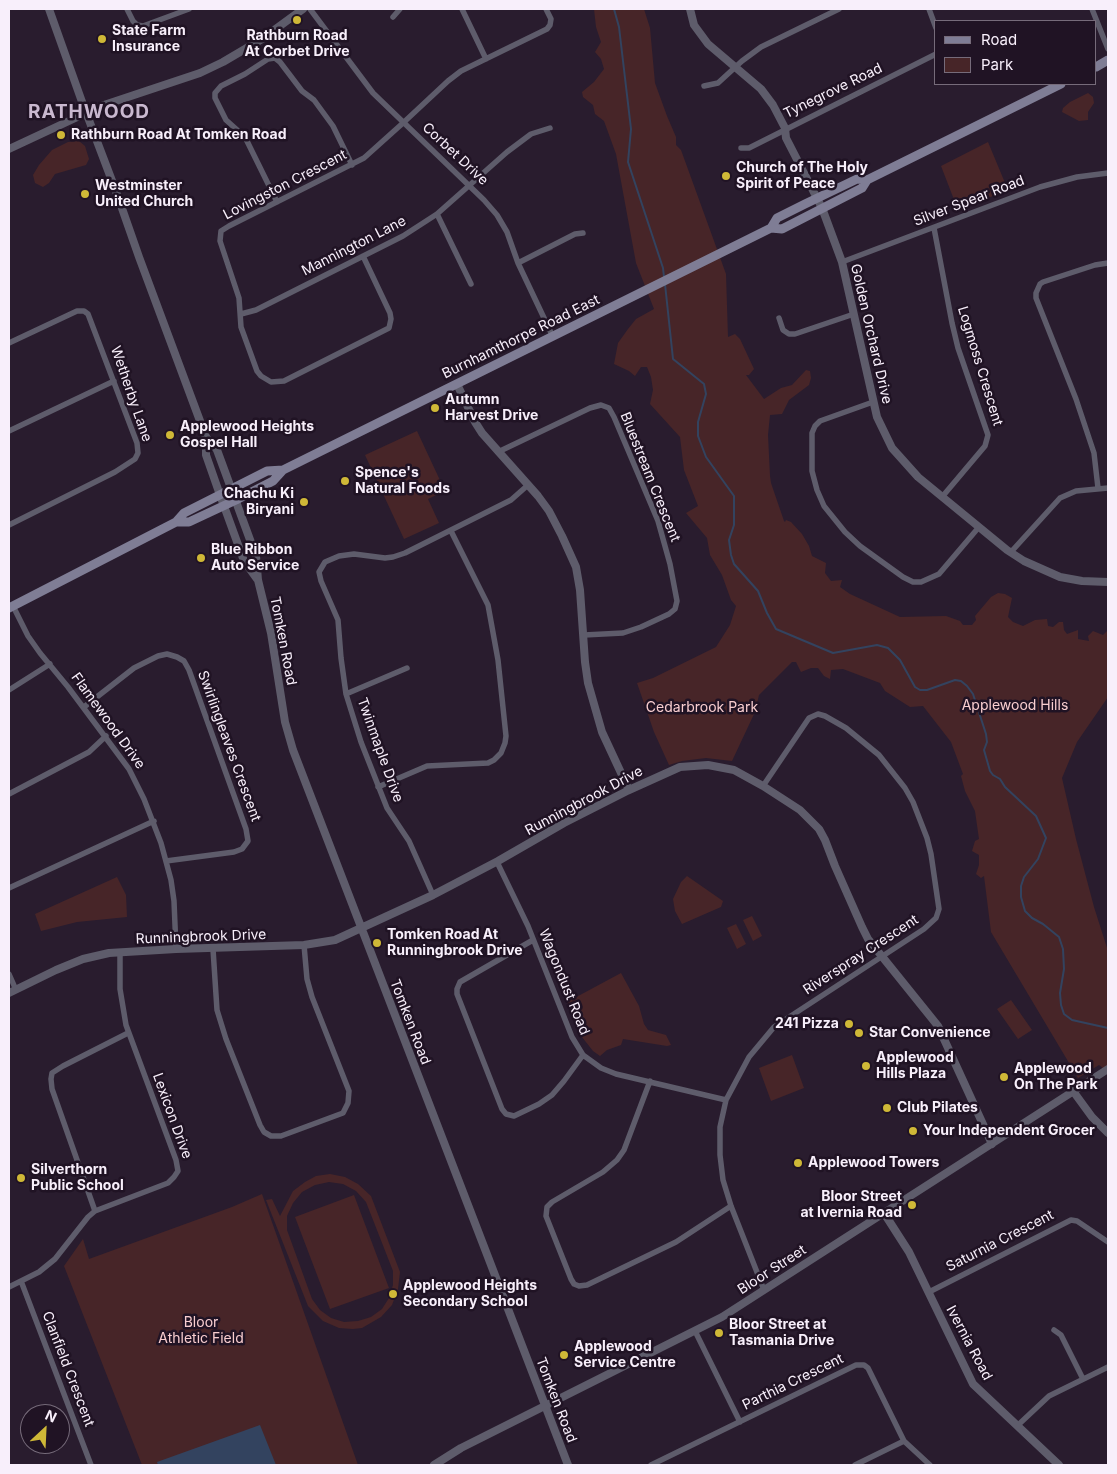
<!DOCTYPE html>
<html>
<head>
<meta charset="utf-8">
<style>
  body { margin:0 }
  #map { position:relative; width:1117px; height:1474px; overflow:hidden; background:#291c2e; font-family:Inter,sans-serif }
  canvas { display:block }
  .frame { position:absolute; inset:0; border:10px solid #f8effb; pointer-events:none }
  .legend { position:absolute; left:934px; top:20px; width:162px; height:65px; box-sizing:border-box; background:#201324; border:1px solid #766b7a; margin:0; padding:6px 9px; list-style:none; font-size:15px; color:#f8effb }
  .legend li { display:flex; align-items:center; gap:10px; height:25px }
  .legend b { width:25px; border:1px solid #766b7a }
  .north { position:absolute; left:20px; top:1404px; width:50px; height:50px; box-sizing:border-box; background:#201324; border:1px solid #766b7a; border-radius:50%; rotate:25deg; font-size:14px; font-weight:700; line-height:20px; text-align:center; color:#f8effb }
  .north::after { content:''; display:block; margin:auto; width:18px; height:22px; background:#cfb837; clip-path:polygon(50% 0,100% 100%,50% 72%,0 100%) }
</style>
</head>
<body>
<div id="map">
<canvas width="1117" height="1474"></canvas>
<div class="frame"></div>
<ul class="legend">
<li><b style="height:6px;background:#7f7d95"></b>Road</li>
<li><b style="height:14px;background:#472528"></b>Park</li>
</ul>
<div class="north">N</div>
</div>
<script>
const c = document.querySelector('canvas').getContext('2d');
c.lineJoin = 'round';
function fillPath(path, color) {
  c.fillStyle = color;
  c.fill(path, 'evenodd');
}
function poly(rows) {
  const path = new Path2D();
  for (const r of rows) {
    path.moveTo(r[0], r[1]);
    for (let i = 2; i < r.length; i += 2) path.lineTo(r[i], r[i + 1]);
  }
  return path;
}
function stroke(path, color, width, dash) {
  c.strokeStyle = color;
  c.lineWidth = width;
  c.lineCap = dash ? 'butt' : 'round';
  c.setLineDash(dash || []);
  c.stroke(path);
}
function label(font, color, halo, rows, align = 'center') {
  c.font = font + ' Inter,sans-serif';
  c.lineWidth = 5;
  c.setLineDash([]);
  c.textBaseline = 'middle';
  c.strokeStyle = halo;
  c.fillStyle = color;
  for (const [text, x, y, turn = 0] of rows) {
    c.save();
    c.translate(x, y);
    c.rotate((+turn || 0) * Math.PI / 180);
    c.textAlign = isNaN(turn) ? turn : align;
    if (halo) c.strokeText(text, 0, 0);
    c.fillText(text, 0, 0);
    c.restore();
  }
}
fillPath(poly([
  [594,9,644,9,650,28,655,83,667,116,676,137,676,145,681,150,726,274,728,337,735,334,740,339,754,369,749,375,746,375,764,399,781,388,792,385,806,370,810,371,811,378,809,385,789,400,782,414,770,415,768,435,770,476,771,483,784,521,785,522,786,520,791,522,802,534,809,546,812,556,826,563,825,573,831,581,842,580,840,587,850,594,900,617,946,616,960,621,963,625,972,625,976,620,975,616,991,597,998,593,1005,594,1012,598,1008,617,1013,622,1023,626,1035,620,1047,619,1048,626,1053,627,1059,622,1063,622,1064,630,1067,634,1078,630,1078,639,1089,641,1088,636,1093,631,1103,635,1108,630,1108,697,1077,742,1062,778,1076,839,1094,907,1108,951,1108,1072,1099,1065,1078,1078,991,932,984,876,981,878,976,874,979,865,979,855,972,851,975,841,979,839,975,811,965,791,961,776,963,774,951,742,923,706,910,707,885,691,880,683,843,669,831,670,830,679,824,676,818,668,811,668,801,672,796,662,792,662,759,695,755,712,732,761,706,758,682,761,669,765,654,732,637,683,653,678,716,647,730,625,736,606,731,600,722,575,710,555,707,538,686,513,698,506,684,470,680,437,650,404,653,390,651,377,647,367,641,367,635,376,629,371,614,364,618,343,628,329,636,319,654,309,636,263,616,154,604,121,595,114,593,105,583,97,582,92,594,82,604,69,601,59,595,52,601,42,596,27],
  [1088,93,1093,97,1094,103,1088,112,1088,120,1079,121,1062,112,1063,108,1070,102],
  [79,141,85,146,89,159,86,165,55,174,49,183,43,187,35,183,33,175,39,165,52,150,68,142],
  [988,142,1008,190,958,210,941,166],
  [417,431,445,491,428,499,439,523,404,539,365,455],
  [687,876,723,901,721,907,682,924,675,911,673,899,681,882],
  [117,877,126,895,127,917,77,922,41,931,35,914],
  [752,916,762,936,753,941,743,920],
  [736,924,746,944,737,949,727,928],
  [621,973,639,1006,644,1024,648,1030,666,1035,671,1045,667,1046,623,1039,621,1045,607,1050,600,1056,593,1051,582,1037,567,1002],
  [1011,1000,1032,1030,1018,1039,997,1009],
  [792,1055,804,1088,771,1101,759,1068],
  [330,1174,345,1177,358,1184,371,1196,400,1272,398,1289,392,1305,381,1317,362,1328,353,1329,339,1328,323,1321,308,1306,266,1200,272,1199,280,1216,293,1191,305,1182,316,1176],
  [329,1182,343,1184,356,1191,366,1202,393,1271,393,1285,389,1298,382,1309,371,1317,358,1321,344,1322,331,1318,320,1310,312,1299,287,1230,287,1216,293,1203,302,1192,315,1185],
  [262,1194,358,1465,142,1465,64,1266,83,1239,89,1259,232,1207],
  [354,1195,389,1288,330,1309,295,1217]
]), '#472528');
fillPath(poly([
  [260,1425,276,1465,158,1465,157,1462]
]), '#33435f');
stroke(poly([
  [614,9,619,27,631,129,628,162,663,268,664,277],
  [665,284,673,359,704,384,706,394,698,422,698,436,706,457,734,496,734,525,729,540,731,555,734,564,758,591,767,613,776,629,833,653,877,645,888,648,900,660,915,687,920,690,927,690,955,680,961,681,967,686,973,694,986,734,987,742,984,750,990,771,993,775,1000,779,1005,787,1036,816,1046,838,1038,859,1024,877,1021,886,1021,897,1025,911,1032,918,1043,924,1059,937,1063,949,1064,969,1060,993,1061,1005,1064,1014,1072,1020,1108,1028]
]), '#33435f', 2);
stroke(poly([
  [127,9,133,21,137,25,143,26,189,9],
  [310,9,373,93,484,200,497,215,507,232,518,263,553,337],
  [462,9,486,59],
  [929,9,936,28],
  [1092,9,1108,49],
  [393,17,400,9],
  [704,86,718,83,742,61,761,47,839,9],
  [741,148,749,148,936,54],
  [277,202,245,137,226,120,215,98,215,93,221,86,245,74,268,59,275,58,280,62,302,91,314,100,333,126,352,165],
  [437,214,471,284],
  [934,228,952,323,958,348,988,435,985,446,942,497],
  [363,256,390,313,391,319,389,328,284,381,271,382,261,376,257,371,241,327,239,298,220,241,221,231,229,226,364,158,403,123,448,81,461,71,547,29,550,25,551,19,546,9],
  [842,262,1040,187,1077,177,1108,173],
  [518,263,575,234,583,233],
  [241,314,256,310,403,236,437,214,507,152,531,134,550,128],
  [779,318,783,330,789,334,795,334,854,314],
  [9,343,77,311,84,311,88,314,137,443,138,453,135,459,115,472,9,525],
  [873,402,820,421,815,426,812,433,812,471,817,490,824,506,845,532,860,546,903,577,913,582,921,582,939,574,979,527],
  [9,431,114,381],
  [498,452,590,408,601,405,609,408,614,417,658,521,670,564,677,601,675,609,669,614,641,627,623,633,584,635],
  [1098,488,1094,453,1076,399,1036,298,1036,293,1040,284,1043,282,1095,265,1108,263],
  [1011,552,1060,498,1076,491,1108,488],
  [13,606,28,636,40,653,68,687,129,769,144,799,161,843,171,880,174,901,176,949],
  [9,690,50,664],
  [346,694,407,668],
  [84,707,134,668,158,656,167,654,177,657,184,661,189,670,246,829,248,841,242,849,234,852,166,861],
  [763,786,809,718,818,714,825,716,846,728,879,755,905,788,913,802,927,838,931,854,939,909,936,918,924,929,774,1027,749,1057,726,1100,720,1127,720,1155,723,1180,731,1206,764,1290],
  [378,787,427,766,488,763,494,760,501,753,505,743,506,736,498,660,488,605,451,531],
  [9,794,89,752,106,736],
  [497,862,528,926,572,1037,583,1055,601,1068,616,1074,726,1100],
  [9,888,154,821],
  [433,895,409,841,387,808,361,742,346,694,341,658,338,620,321,581,319,572,325,562,339,556,354,554,385,558,393,557,405,553,511,500,528,485],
  [533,940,460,982,457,989,457,994,502,1109,506,1114,514,1116,539,1104,552,1095,564,1081,583,1055],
  [213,949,217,1010,226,1039,260,1125,264,1132,271,1136,281,1136,343,1113,348,1103,349,1091,312,997,307,979,304,945],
  [9,974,16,990],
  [650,1081,624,1150,617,1160,603,1172,552,1202,547,1207,546,1216,571,1279,574,1284,579,1286,587,1285,676,1242,731,1206],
  [95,1211,52,1089,51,1079,52,1073,63,1066,128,1033],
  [21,1281,91,1465],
  [9,1287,39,1272,55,1259,88,1217,95,1211,168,1183,174,1177,178,1171,176,1160,126,1025,120,989,120,952],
  [929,1292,1071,1220,1077,1221,1108,1242],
  [1054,1330,1061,1335,1083,1379],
  [695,1331,740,1422],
  [1017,1426,1049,1396,1108,1367],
  [651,1465,856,1365,864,1365,868,1368,904,1441,930,1465],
  [855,1465,904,1441]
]), '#5e5c6b', 5.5);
stroke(poly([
  [49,9,81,99,117,194,139,257,206,437,217,450,256,556,258,580,271,633,285,722,293,750,568,1465],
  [690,9,694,25,708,44,761,89,773,105,785,128,786,138,822,208,842,262,877,417,892,448,918,477,1007,550,1024,561,1060,577,1082,581,1108,582],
  [9,149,101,106,200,73,223,62,262,39,303,9],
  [457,384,475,422,482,433,538,496,549,511,562,536,576,567,580,590,585,662,588,683,602,732,629,790],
  [206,437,206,455,220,495,244,561,257,579],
  [9,993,56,970,83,959,109,953,176,949,304,945,335,940,433,895,498,861,564,823,629,790,680,767,708,765,734,770,763,786,800,810,819,829,825,840,835,866,862,927,868,939,938,1026,992,1144],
  [1073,1091,1092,1117,1108,1133],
  [884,1213,909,1252,973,1384,1059,1465],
  [434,1465,461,1448,722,1317,1108,1069]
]), '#5e5c6b', 8);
stroke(poly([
  [1096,67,1108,60],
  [771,228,782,229,862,188,867,180],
  [176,522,189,522,236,500,273,481,283,470,771,228,777,218,805,204,857,179,867,180,1061,84],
  [9,608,176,522,184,513,267,471,283,470]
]), '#7f7d95', 9);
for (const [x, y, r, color] of [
  [297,20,5,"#cfb837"],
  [102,39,5,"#cfb837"],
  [61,135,5,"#cfb837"],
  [726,176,5,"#cfb837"],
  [85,194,5,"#cfb837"],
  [435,408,5,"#cfb837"],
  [170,435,5,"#cfb837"],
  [345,481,5,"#cfb837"],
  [304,502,5,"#cfb837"],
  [201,558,5,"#cfb837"],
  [377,943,5,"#cfb837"],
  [849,1024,5,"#cfb837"],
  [859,1033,5,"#cfb837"],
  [866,1066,5,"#cfb837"],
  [1004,1077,5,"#cfb837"],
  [887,1108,5,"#cfb837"],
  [913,1131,5,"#cfb837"],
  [798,1163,5,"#cfb837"],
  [21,1178,5,"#cfb837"],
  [912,1205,5,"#cfb837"],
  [393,1294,5,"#cfb837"],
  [719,1333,5,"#cfb837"],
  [564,1355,5,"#cfb837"]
]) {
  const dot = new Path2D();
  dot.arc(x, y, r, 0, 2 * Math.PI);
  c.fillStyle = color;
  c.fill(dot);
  stroke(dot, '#201324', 2);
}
label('bold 14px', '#f8effb', '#201324', [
  ["State Farm",112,31],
  ["Insurance",112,47],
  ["Rathburn Road",297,36,"center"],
  ["At Corbet Drive",297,52,"center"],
  ["Rathburn Road At Tomken Road",71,135],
  ["Church of The Holy",736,168],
  ["Spirit of Peace",736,184],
  ["Westminster",95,186],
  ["United Church",95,202],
  ["Autumn",445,400],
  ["Harvest Drive",445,416],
  ["Applewood Heights",180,427],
  ["Gospel Hall",180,443],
  ["Spence's",355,473],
  ["Natural Foods",355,489],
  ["Chachu Ki",294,494,"right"],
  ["Biryani",294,510,"right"],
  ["Blue Ribbon",211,550],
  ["Auto Service",211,566],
  ["Tomken Road At",387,935],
  ["Runningbrook Drive",387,951],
  ["241 Pizza",839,1024,"right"],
  ["Star Convenience",869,1033],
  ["Applewood",876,1058],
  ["Hills Plaza",876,1074],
  ["Applewood",1014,1069],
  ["On The Park",1014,1085],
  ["Club Pilates",897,1108],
  ["Your Independent Grocer",923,1131],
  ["Applewood Towers",808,1163],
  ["Silverthorn",31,1170],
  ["Public School",31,1186],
  ["Bloor Street",902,1197,"right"],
  ["at Ivernia Road",902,1213,"right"],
  ["Applewood Heights",403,1286],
  ["Secondary School",403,1302],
  ["Bloor Street at",729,1325],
  ["Tasmania Drive",729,1341],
  ["Applewood",574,1347],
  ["Service Centre",574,1363]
], 'left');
label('14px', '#f8effb', '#201324', [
  ["Tynegrove Road",833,91,-26],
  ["Corbet Drive",455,154,43],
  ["Lovingston Crescent",285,185,-27],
  ["Silver Spear Road",969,201,-21],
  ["Mannington Lane",354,246,-27],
  ["Golden Orchard Drive",871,334,77],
  ["Burnhamthorpe Road East",521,337,-26],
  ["Logmoss Crescent",980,366,73],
  ["Wetherby Lane",131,394,71],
  ["Bluestream Crescent",650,477,68],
  ["Tomken Road",283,641,79],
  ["Flamewood Drive",108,721,54],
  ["Swirlingleaves Crescent",229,746,70],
  ["Twinmaple Drive",380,750,70],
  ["Runningbrook Drive",584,801,-28],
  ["Runningbrook Drive",201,937,-2],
  ["Riverspray Crescent",861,955,-33],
  ["Wagondust Road",564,982,68],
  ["Tomken Road",410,1022,69],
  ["Lexicon Drive",172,1116,70],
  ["Saturnia Crescent",1000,1241,-27],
  ["Bloor Street",772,1270,-33],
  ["Ivernia Road",969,1343,62],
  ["Clanfield Crescent",68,1369,69],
  ["Parthia Crescent",793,1382,-26],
  ["Tomken Road",556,1400,69]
]);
label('14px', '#f8cdcf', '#201324', [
  ["Applewood Hills",1015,706],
  ["Cedarbrook Park",702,708],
  ["Bloor",201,1323],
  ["Athletic Field",201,1339]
]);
c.letterSpacing = '1px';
label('bold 19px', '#c9b8cf', '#201324', [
  ["RATHWOOD",89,112]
]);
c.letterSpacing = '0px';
</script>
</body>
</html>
